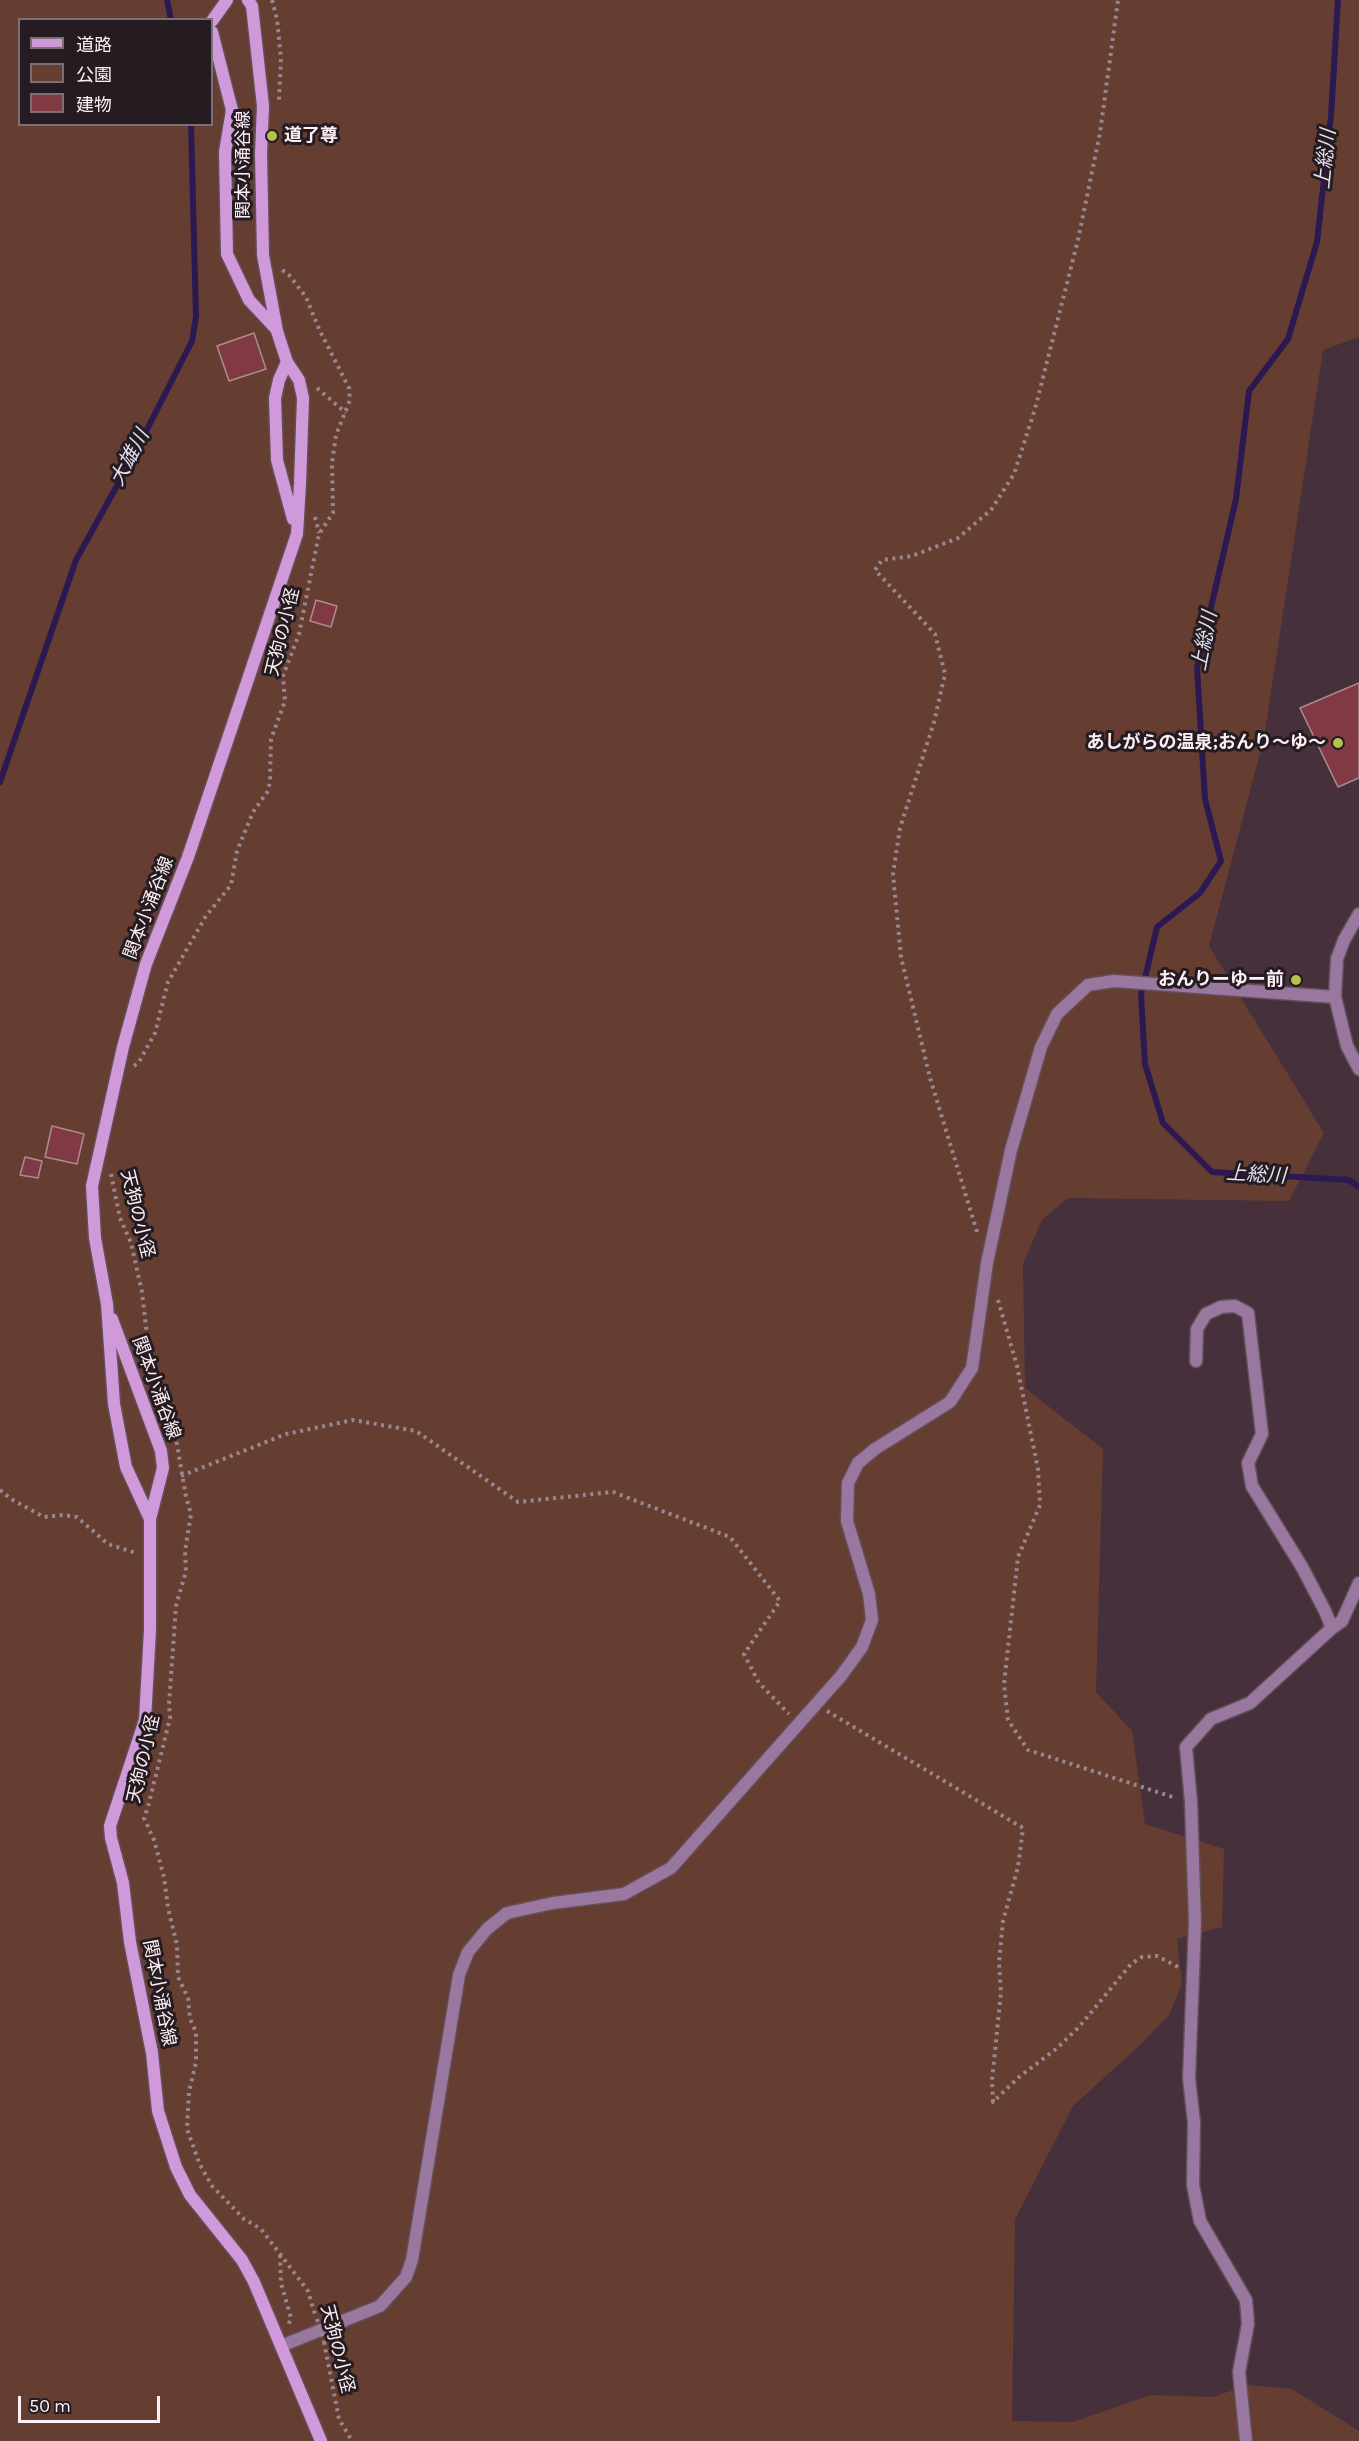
<!DOCTYPE html>
<html>
<head>
<meta charset="utf-8">
<style>
  body { margin:0 }
  #map { position:relative; width:1359px; height:2441px; overflow:hidden; background:#46303b; font-family:Karla,"Noto Sans JP",sans-serif }
  canvas { display:block }
  .legend { position:absolute; left:18px; top:18px; width:195px; height:108px; box-sizing:border-box; background:#251c21; border:2px solid #7c7076; margin:0; padding:8px 10px; list-style:none; font-size:18px; color:#feeff6 }
  .legend li { display:flex; align-items:center; gap:12px; height:30px }
  .legend b { width:30px; border:2px solid #7c7076 }
  .scale { position:absolute; left:18px; top:2396px; width:142px; height:27px; box-sizing:border-box; border:3px solid #feeff6; border-top:0; padding-left:8px; font-size:18px; line-height:21px; white-space:nowrap; color:#feeff6; -webkit-text-stroke:4px #251c21; paint-order:stroke }
</style>
</head>
<body>
<div id="map">
<canvas width="1359" height="2441"></canvas>
<ul class="legend">
<li><b style="height:8px;background:#d099da"></b>道路</li>
<li><b style="height:16px;background:#653e31"></b>公園</li>
<li><b style="height:16px;background:#813a44"></b>建物</li>
</ul>
<div class="scale">50 m</div>
</div>
<script>
const c = document.querySelector('canvas').getContext('2d');
c.lineJoin = 'round';
function fillPath(path, color) {
  c.fillStyle = color;
  c.fill(path, 'evenodd');
}
function poly(rows) {
  const path = new Path2D();
  for (const r of rows) {
    path.moveTo(r[0], r[1]);
    for (let i = 2; i < r.length; i += 2) path.lineTo(r[i], r[i + 1]);
  }
  return path;
}
function stroke(path, color, width, dash) {
  c.strokeStyle = color;
  c.lineWidth = width;
  c.lineCap = dash ? 'butt' : 'round';
  c.setLineDash(dash || []);
  c.stroke(path);
}
function label(font, color, halo, rows, align = 'center') {
  c.font = font + ' Karla,"Noto Sans JP",sans-serif';
  c.lineWidth = 6;
  c.setLineDash([]);
  c.textBaseline = 'middle';
  c.strokeStyle = halo;
  c.fillStyle = color;
  for (const [text, x, y, turn = 0] of rows) {
    c.save();
    c.translate(x, y);
    c.rotate((+turn || 0) * Math.PI / 180);
    c.textAlign = isNaN(turn) ? turn : align;
    if (halo) c.strokeText(text, 0, 0);
    c.fillText(text, 0, 0);
    c.restore();
  }
}
fillPath(poly([
  [0,0,1359,0,1359,337,1323,350,1264,738,1209,946,1324,1133,1289,1201,1068,1198,1042,1220,1023,1264,1025,1388,1103,1449,1096,1692,1132,1731,1145,1824,1224,1849,1222,1927,1177,1939,1182,1984,1169,2015,1139,2046,1073,2106,1015,2219,1012,2421,1073,2422,1151,2395,1213,2397,1248,2385,1292,2389,1359,2431,1359,2441,0,2441],
  [20,20,212,20,212,124,20,124]
]), '#653e31');
stroke(poly([
  [167,0,171,20],
  [1338,0,1331,116,1317,242,1288,339,1249,391,1236,499,1197,668,1205,799,1221,861,1200,893,1157,927,1141,995,1145,1064,1163,1123,1212,1172,1349,1180,1359,1187],
  [0,782,76,560,135,453,192,341,196,317,191,124]
]), '#2d1951', 6);
const building = poly([
  [254,333,266,369,229,381,217,346,254,333],
  [316,600,337,606,331,627,310,621,316,600],
  [1359,683,1359,778,1338,787,1300,708,1359,683],
  [52,1126,84,1134,77,1164,45,1157,52,1126],
  [25,1157,42,1161,38,1178,20,1175,25,1157]
]);
fillPath(building, '#813a44');
stroke(building, '#ab8d90', 1.5);
const minor = poly([
  [1196,1361,1197,1329,1206,1314,1221,1307,1235,1306,1248,1313,1262,1434,1248,1463,1252,1486,1302,1567,1325,1611,1332,1628,1250,1703,1211,1719,1186,1747,1191,1802,1195,1922,1189,2078,1194,2123,1193,2185,1200,2221,1246,2300,1248,2324,1239,2372,1246,2441],
  [1332,1628,1342,1621,1359,1583],
  [281,2346,380,2306,406,2277,412,2260,459,1975,468,1952,487,1929,507,1913,553,1903,624,1894,671,1868,841,1676,862,1647,872,1620,869,1594,847,1521,848,1483,858,1463,875,1449,950,1402,972,1368,987,1263,1011,1150,1041,1047,1057,1014,1088,985,1114,981,1335,997]
]);
const tertiary = poly([
  [1359,914,1344,940,1337,959,1335,997,1347,1046,1359,1069]
]);
const secondary = poly([
  [212,21,227,0],
  [212,32,232,110,225,152,227,254,249,300,277,330],
  [287,362,279,380,275,398,277,460,293,519],
  [112,1319,161,1451,163,1468,150,1519,150,1630,145,1720,110,1826,111,1838,123,1883,130,1942,152,2053,158,2111,176,2167,190,2195,242,2260,254,2282,321,2441],
  [150,1519,126,1467,114,1404,107,1304,95,1238,92,1186,123,1047,146,964,188,857,297,534,300,484,303,398,299,380,287,362,277,331,263,255,261,153,263,106,252,6,248,0]
]);
stroke(minor, '#634f59', 15);
stroke(tertiary, '#634f59', 15);
stroke(secondary, '#634f59', 15);
stroke(poly([
  [272,0,277,19,281,59,279,100],
  [317,388,346,413],
  [315,517,319,533],
  [134,1066,139,1062,155,1033,168,982,206,916,231,885,237,851,253,812,268,791,270,781,271,739,285,701,283,676,299,634,319,534,333,513,332,463,336,435,350,400,349,388,319,329,306,297,289,275,281,269],
  [111,1174,120,1218,131,1243,142,1292,149,1353,160,1394,173,1421,186,1497,191,1514,185,1551,186,1571,176,1606,169,1704,170,1718,148,1807,144,1818,154,1840,164,1877,168,1908,177,1945,178,1977,188,1998,190,2019,196,2032,196,2062,189,2092,187,2129,200,2165,212,2186,244,2219,261,2229,280,2254,308,2291,316,2318],
  [977,1232,930,1078,901,957,893,874,900,828,934,722,945,674,935,634,875,570,882,560,912,556,958,538,991,510,1014,474,1035,409,1078,240,1100,133,1118,0],
  [998,1300,1017,1366,1038,1469,1040,1505,1018,1557,1004,1684,1008,1720,1028,1750,1176,1798],
  [181,1476,286,1434,353,1420,416,1431,518,1502,613,1492,730,1537,780,1601,744,1654,759,1683,789,1714],
  [0,1490,11,1499,44,1517,63,1515,77,1517,108,1544,136,1553],
  [827,1711,1023,1828,1018,1867,1003,1921,999,1963,1001,1992,992,2081,993,2102,1019,2077,1056,2049,1079,2027,1131,1964,1142,1957,1157,1956,1180,1968],
  [280,2255,281,2283,291,2318,288,2326],
  [324,2342,339,2419,352,2441]
]), '#99868f', 4, [3, 4.5]);
stroke(minor, '#99779f', 12);
stroke(tertiary, '#99779f', 12);
stroke(secondary, '#d099da', 12);
stroke(poly([
  [317,2319,324,2342]
]), '#99868f', 4, [3, 4.5]);
for (const [x, y, r, color] of [
  [272,136,6,"#b4c24b"],
  [1338,743,6,"#b4c24b"],
  [1296,980,6,"#b4c24b"]
]) {
  const dot = new Path2D();
  dot.arc(x, y, r, 0, 2 * Math.PI);
  c.fillStyle = color;
  c.fill(dot);
  stroke(dot, '#251c21', 2);
}
label('bold 18px', '#feeff6', '#251c21', [
  ["道了尊",284,136,"left"],
  ["あしがらの温泉;おんり〜ゆ〜",1326,743],
  ["おんりーゆー前",1284,980]
], 'right');
label('18px', '#feeff6', '#251c21', [
  ["関本小涌谷線",244,165,-90],
  ["天狗の小径",283,632,-76],
  ["関本小涌谷線",149,908,-69],
  ["天狗の小径",137,1214,76],
  ["関本小涌谷線",156,1388,70],
  ["天狗の小径",144,1759,-77],
  ["関本小涌谷線",159,1993,79],
  ["天狗の小径",337,2349,76]
]);
label('italic 20px', '#e3dff2', '#251c21', [
  ["上総川",1326,159,-84],
  ["大雄川",130,458,-62],
  ["上総川",1205,641,-79],
  ["上総川",1256,1175,3]
]);
</script>
</body>
</html>
